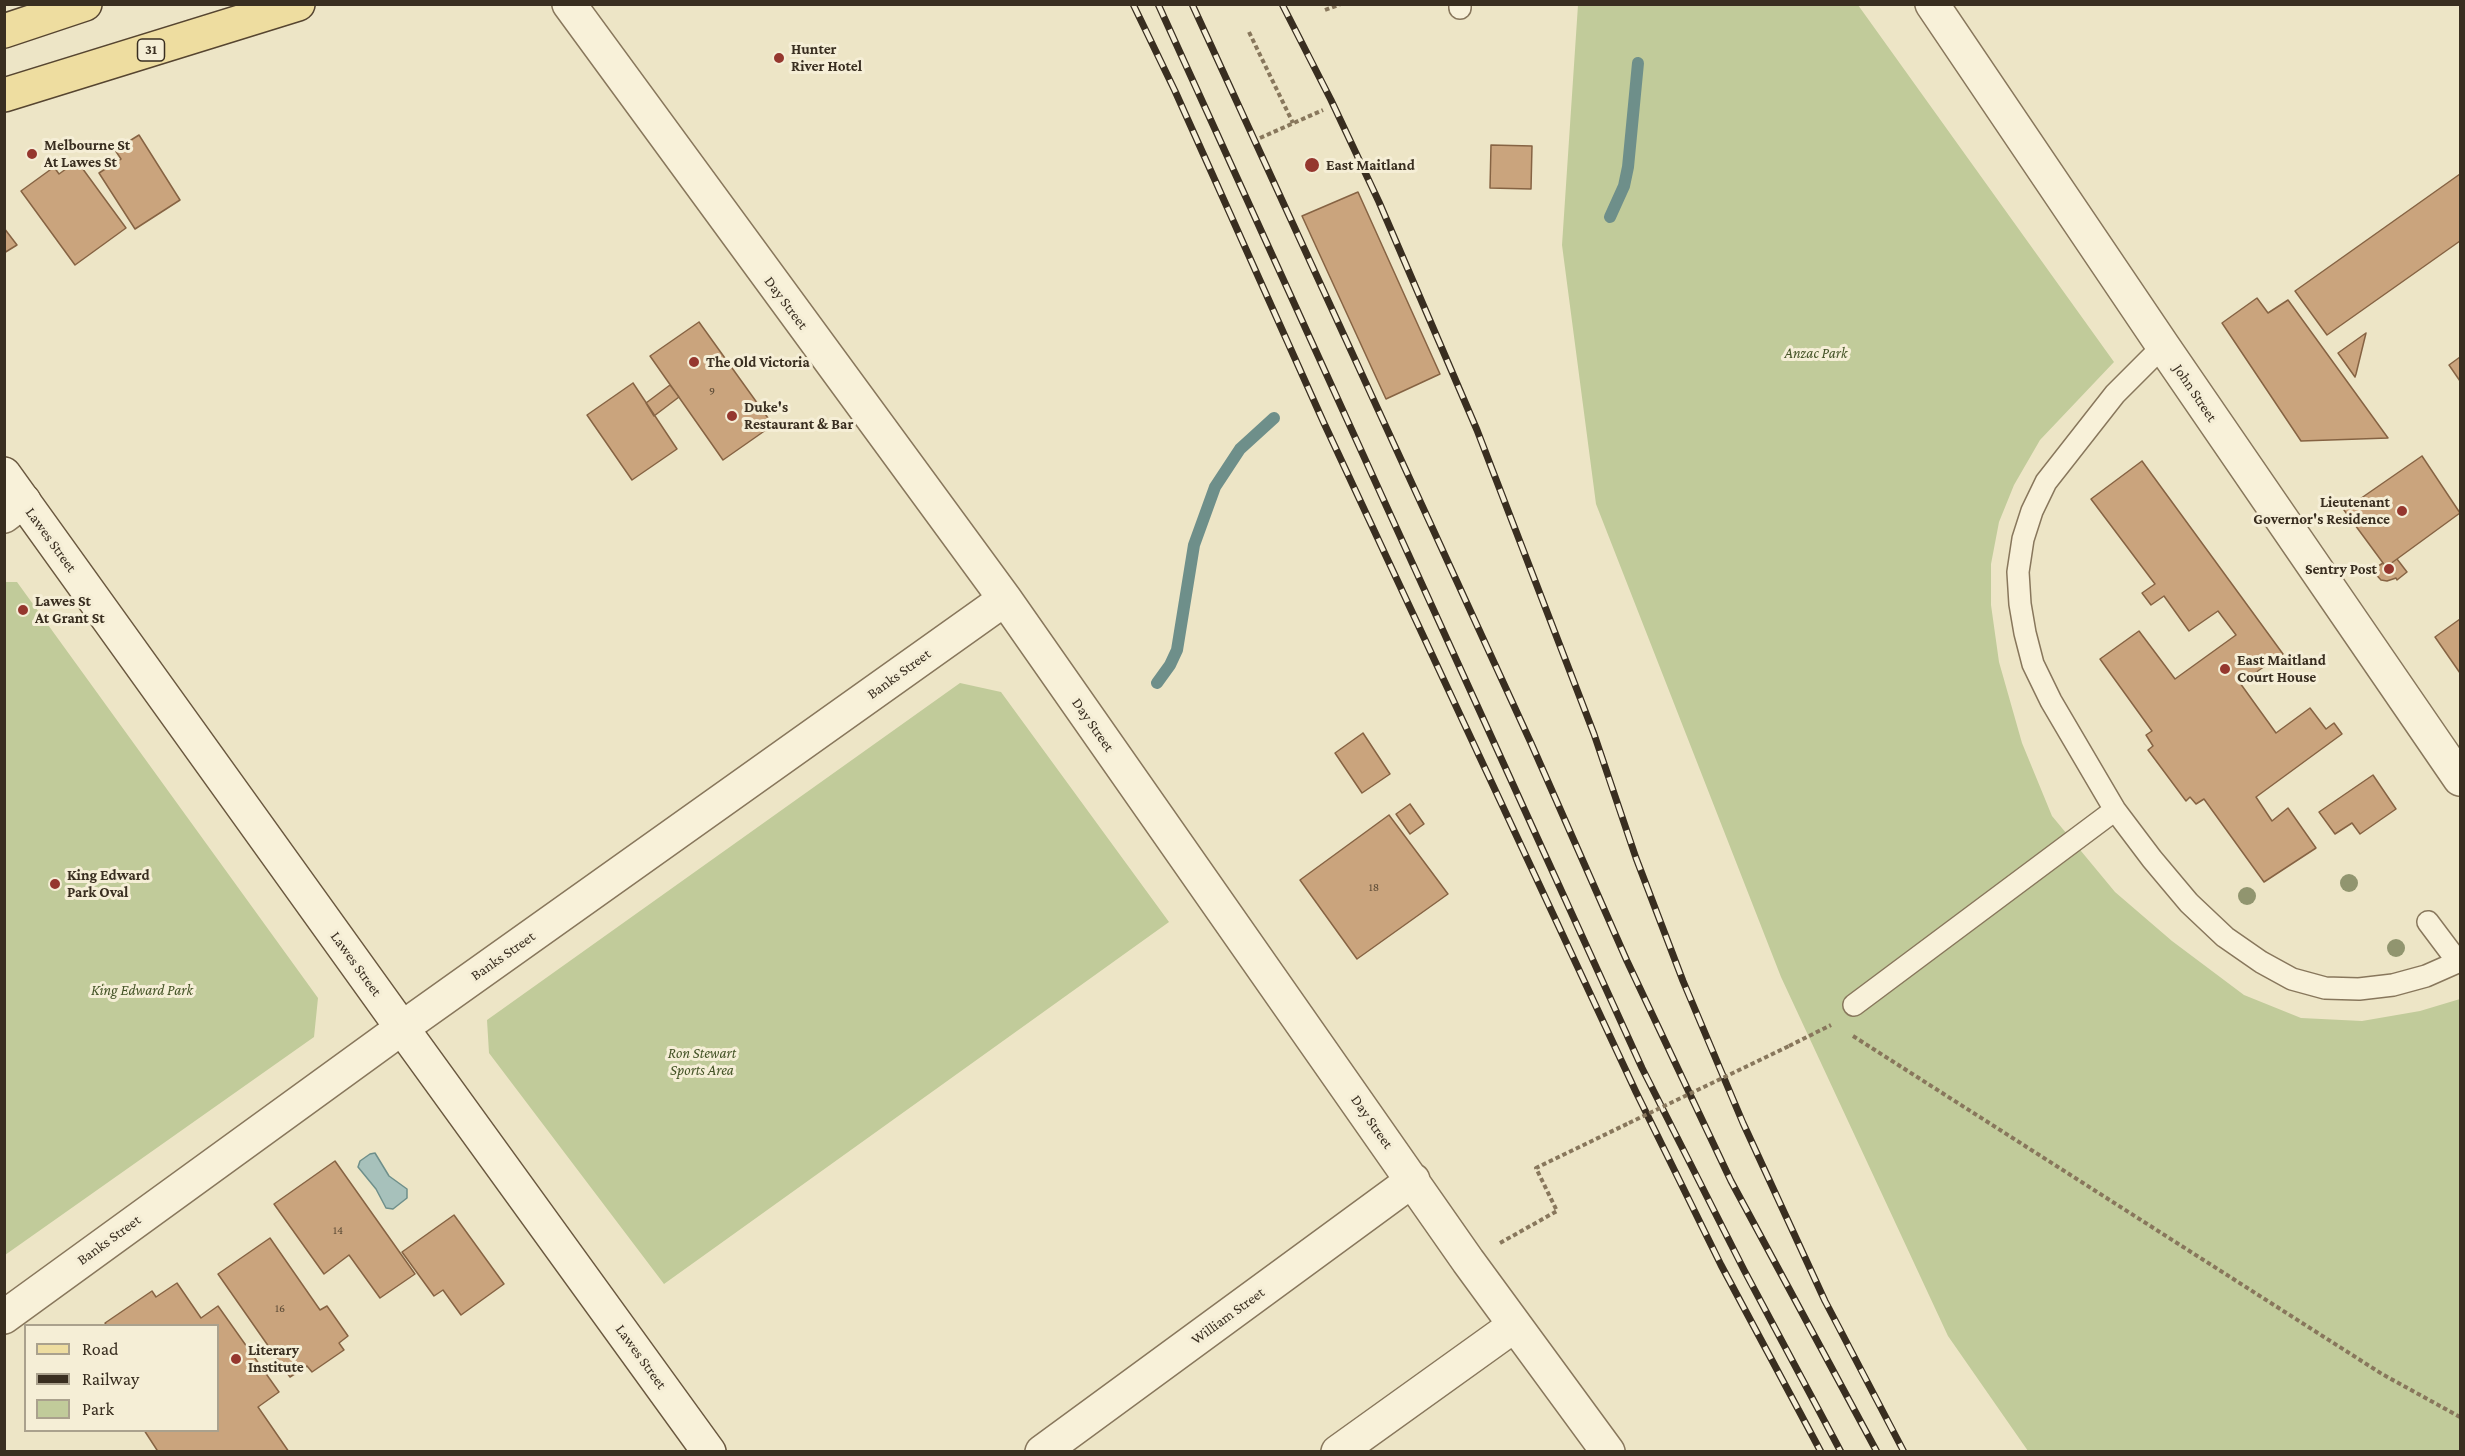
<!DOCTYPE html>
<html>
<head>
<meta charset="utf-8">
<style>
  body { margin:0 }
  #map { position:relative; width:2465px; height:1456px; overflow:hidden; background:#ede5c6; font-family:"Crimson Pro",serif }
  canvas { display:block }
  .frame { position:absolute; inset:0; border:6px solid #392e20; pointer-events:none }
  .legend { position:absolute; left:24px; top:1324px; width:195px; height:108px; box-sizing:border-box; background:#f5eed6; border:2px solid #aaa18d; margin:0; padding:8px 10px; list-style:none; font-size:18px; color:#392e20 }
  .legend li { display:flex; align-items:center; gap:12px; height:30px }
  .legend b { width:30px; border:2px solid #aaa18d }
</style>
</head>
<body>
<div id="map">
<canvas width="2465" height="1456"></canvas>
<div class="frame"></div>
<ul class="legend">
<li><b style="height:8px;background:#eedda0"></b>Road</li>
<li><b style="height:8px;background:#392e20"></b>Railway</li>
<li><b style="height:16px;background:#c1cb9a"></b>Park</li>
</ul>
</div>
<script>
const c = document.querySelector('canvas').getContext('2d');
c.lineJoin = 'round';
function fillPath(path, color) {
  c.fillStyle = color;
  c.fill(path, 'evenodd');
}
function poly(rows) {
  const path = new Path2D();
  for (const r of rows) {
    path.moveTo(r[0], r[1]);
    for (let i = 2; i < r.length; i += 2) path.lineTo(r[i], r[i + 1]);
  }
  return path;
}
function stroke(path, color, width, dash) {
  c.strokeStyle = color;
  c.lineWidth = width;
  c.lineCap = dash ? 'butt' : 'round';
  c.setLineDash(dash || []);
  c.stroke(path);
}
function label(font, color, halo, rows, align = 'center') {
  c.font = font + ' "Crimson Pro",serif';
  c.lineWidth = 6;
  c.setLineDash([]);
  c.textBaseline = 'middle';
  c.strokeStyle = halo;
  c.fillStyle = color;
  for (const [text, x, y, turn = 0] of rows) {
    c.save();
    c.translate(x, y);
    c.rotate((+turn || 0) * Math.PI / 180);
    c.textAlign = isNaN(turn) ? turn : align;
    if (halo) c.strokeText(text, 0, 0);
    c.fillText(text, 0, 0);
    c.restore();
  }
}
fillPath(poly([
  [1578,5,1858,5,2114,362,2040,440,2014,485,1999,522,1991,564,1991,605,1999,662,2022,743,2052,816,2115,892,2172,941,2244,995,2301,1018,2362,1021,2420,1011,2460,999,2460,1451,2028,1451,1948,1336,1781,977,1596,504,1562,245],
  [5,582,17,582,318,998,314,1037,5,1255],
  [960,683,1001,692,1169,922,664,1284,489,1053,487,1020]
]), '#c1cb9a');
const water = poly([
  [375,1153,389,1176,407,1189,407,1198,393,1209,386,1208,376,1189,358,1167,360,1161,370,1154,375,1153]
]);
fillPath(water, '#a7c1bb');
stroke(water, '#6e8f8a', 1.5);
stroke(poly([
  [1610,217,1624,186,1628,167,1638,63],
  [1157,683,1170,665,1177,650,1194,545,1215,487,1240,449,1274,418]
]), '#6e8f8a', 12);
const building = poly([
  [139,135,180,200,135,229,99,173,121,159,115,150,139,135],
  [1491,145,1532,146,1531,189,1490,188,1491,145],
  [77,161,126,228,75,265,21,191,54,167,59,174,77,161],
  [2460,174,2460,241,2327,335,2295,291,2460,174],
  [1358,192,1440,374,1386,399,1302,216,1358,192],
  [4,228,17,245,4,253,4,228],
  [2257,298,2268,313,2288,300,2388,438,2301,441,2222,323,2257,298],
  [699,322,773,425,723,460,650,356,699,322],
  [2366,333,2356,374,2355,377,2338,353,2366,333],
  [2460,357,2460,381,2449,365,2460,357],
  [633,383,677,449,632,480,587,415,633,383],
  [670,385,679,397,654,416,646,403,670,385],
  [2422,456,2460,513,2386,567,2344,510,2422,456],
  [2142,461,2283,654,2240,683,2276,733,2310,708,2326,729,2334,723,2342,734,2256,797,2272,821,2288,808,2316,848,2264,882,2204,799,2196,804,2190,797,2186,801,2148,750,2153,746,2146,735,2152,731,2100,659,2139,631,2175,679,2236,635,2218,611,2189,631,2164,596,2151,605,2142,593,2155,584,2091,499,2142,461],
  [2397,559,2407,572,2397,580,2396,578,2387,581,2381,580,2372,570,2383,563,2386,567,2397,559],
  [2460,619,2460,673,2435,637,2460,619],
  [1363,733,1390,774,1362,793,1335,753,1363,733],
  [2373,775,2396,809,2360,834,2352,823,2335,834,2319,812,2373,775],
  [1410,804,1424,824,1410,834,1396,814,1410,804],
  [1389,815,1448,894,1357,959,1300,880,1389,815],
  [335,1161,415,1274,380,1298,349,1255,324,1274,274,1204,335,1161],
  [454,1215,504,1284,461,1315,443,1290,434,1296,402,1252,454,1215],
  [270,1238,320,1310,327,1306,348,1336,339,1343,344,1350,312,1372,307,1366,290,1377,218,1274,270,1238],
  [177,1283,201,1318,218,1306,279,1392,258,1407,289,1452,155,1452,157,1450,144,1430,218,1430,218,1326,107,1326,105,1323,152,1291,156,1297,177,1283]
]);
fillPath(building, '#caa47d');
stroke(building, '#866343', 1.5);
const service = poly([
  [1460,8,1460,4],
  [2163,346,2115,394,2046,482,2032,511,2023,539,2018,572,2020,604,2025,633,2033,664,2051,701,2115,810,2152,859,2189,903,2225,937,2261,962,2292,979,2325,988,2359,989,2393,985,2426,976,2460,961],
  [2428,922,2458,962],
  [1854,1005,2115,810]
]);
const minor = poly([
  [569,4,1005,599,1468,1261,1608,1452],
  [1932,4,2163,346,2460,779],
  [4,516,24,501],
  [4,1317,402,1028,1005,599],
  [1042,1452,1413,1180],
  [1338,1452,1515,1325]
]);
const secondary = poly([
  [4,474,402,1028,709,1452]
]);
const primary = poly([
  [4,31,85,4],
  [4,95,298,4]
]);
stroke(service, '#88775c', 24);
stroke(minor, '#88775c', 36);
stroke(secondary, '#6a583f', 36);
stroke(primary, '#564530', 36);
stroke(poly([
  [1325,10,1341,4],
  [1249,32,1293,123],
  [1260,138,1323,110],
  [1853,1036,2382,1374,2460,1417],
  [1789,1046,1831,1025],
  [1500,1243,1557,1211,1536,1168,1629,1123]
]), '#88775c', 4, [4.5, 3]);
stroke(service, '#f8f1d9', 21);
stroke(minor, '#f8f1d9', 33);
stroke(secondary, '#f8f1d9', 33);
stroke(primary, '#eedda0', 33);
const rail = poly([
  [1133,4,1175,91,1323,421,1636,1092,1721,1265,1821,1452],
  [1158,4,1642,1068,1744,1270,1841,1452],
  [1192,4,1531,743,1627,961,1731,1181,1877,1452],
  [1282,4,1331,100,1379,202,1477,430,1594,734,1636,858,1683,981,1743,1123,1825,1301,1904,1452]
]);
stroke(rail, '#392e20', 7);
stroke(rail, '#f5eed6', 4.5, [14]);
stroke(poly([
  [1629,1123,1789,1046]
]), '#88775c', 4, [4.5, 3]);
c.fillStyle = '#91956f';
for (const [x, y] of [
  [2349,883],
  [2247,896],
  [2396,948]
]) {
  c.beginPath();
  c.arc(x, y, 9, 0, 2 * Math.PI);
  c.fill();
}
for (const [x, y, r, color] of [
  [779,58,6,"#95372e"],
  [32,154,6,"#95372e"],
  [1312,165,8,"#95372e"],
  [694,362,6,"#95372e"],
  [732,416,6,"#95372e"],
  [2402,511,6,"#95372e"],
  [2389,569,6,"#95372e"],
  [23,610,6,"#95372e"],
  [2225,669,6,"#95372e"],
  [55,884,6,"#95372e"],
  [236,1359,6,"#95372e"]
]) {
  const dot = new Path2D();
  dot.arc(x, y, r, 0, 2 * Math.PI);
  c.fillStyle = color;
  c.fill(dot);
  stroke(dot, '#f5eed6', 2);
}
label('12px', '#5d4c37', null, [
  ["9",712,391],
  ["18",1374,887],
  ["14",338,1230],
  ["16",280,1308]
]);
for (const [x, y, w] of [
  [151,50,27]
]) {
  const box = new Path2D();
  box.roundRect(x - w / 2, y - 11, w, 22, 4.5);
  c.fillStyle = '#f5eed6';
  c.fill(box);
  stroke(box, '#392e20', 1.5);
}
label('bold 14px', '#392e20', null, [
  ["31",151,50]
]);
label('bold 15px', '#392e20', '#f5eed6', [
  ["Hunter",791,49],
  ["River Hotel",791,66],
  ["Melbourne St",44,145],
  ["At Lawes St",44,162],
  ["East Maitland",1326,165],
  ["The Old Victoria",706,362],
  ["Duke's",744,407],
  ["Restaurant & Bar",744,424],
  ["Lieutenant",2390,502,"right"],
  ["Governor's Residence",2390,519,"right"],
  ["Sentry Post",2377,569,"right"],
  ["Lawes St",35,601],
  ["At Grant St",35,618],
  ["East Maitland",2237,660],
  ["Court House",2237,677],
  ["King Edward",67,875],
  ["Park Oval",67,892],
  ["Literary",248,1350],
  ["Institute",248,1367]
], 'left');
label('15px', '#392e20', '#f5eed6', [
  ["Day Street",786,303,53],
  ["John Street",2195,393,56],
  ["Lawes Street",51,540,54],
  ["Banks Street",899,674,-36],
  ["Day Street",1093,725,55],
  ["Banks Street",503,956,-35],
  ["Lawes Street",356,964,54],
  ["Day Street",1372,1122,55],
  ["Banks Street",109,1240,-36],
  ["William Street",1228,1316,-36],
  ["Lawes Street",641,1357,54]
]);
label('italic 15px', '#455427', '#f5eed6', [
  ["Anzac Park",1816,353],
  ["King Edward Park",142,990],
  ["Ron Stewart",702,1053],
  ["Sports Area",702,1070]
]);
</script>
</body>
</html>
